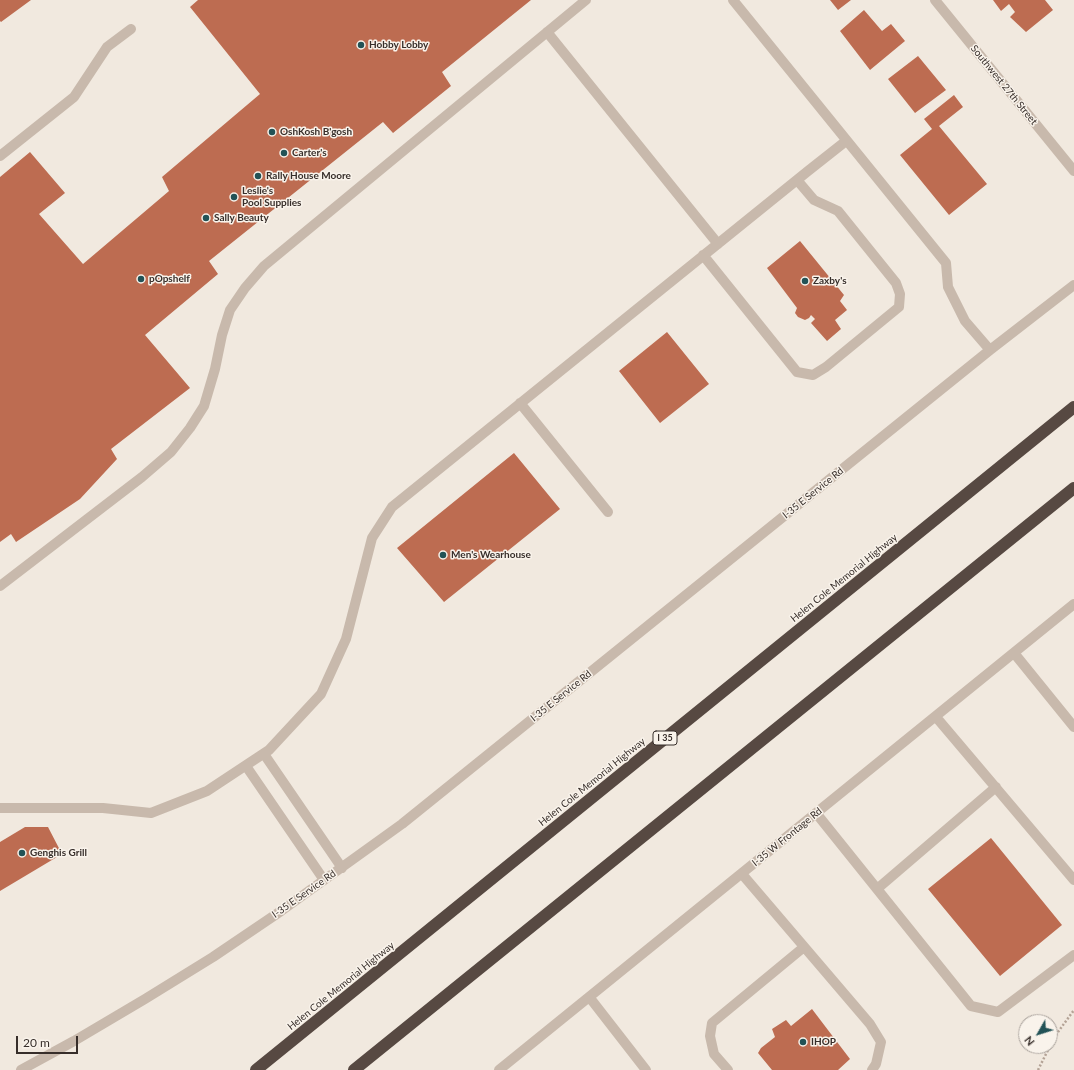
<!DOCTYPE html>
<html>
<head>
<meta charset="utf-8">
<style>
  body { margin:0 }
  #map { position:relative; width:1074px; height:1070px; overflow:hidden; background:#f1e9df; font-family:Lato,sans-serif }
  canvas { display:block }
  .north { position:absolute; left:1018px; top:1014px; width:40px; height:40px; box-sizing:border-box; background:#f9f3eb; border:1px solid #aba49e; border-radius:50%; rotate:231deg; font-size:11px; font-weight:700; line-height:16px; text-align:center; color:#372e2a }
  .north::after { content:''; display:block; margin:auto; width:14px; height:18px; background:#225256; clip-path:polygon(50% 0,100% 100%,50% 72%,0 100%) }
  .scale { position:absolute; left:16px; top:1036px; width:62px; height:18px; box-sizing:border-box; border:2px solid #372e2a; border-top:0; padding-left:5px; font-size:12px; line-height:14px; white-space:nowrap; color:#372e2a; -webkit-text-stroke:3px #f9f3eb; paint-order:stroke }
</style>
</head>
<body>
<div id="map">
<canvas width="1074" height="1070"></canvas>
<div class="north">N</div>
<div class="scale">20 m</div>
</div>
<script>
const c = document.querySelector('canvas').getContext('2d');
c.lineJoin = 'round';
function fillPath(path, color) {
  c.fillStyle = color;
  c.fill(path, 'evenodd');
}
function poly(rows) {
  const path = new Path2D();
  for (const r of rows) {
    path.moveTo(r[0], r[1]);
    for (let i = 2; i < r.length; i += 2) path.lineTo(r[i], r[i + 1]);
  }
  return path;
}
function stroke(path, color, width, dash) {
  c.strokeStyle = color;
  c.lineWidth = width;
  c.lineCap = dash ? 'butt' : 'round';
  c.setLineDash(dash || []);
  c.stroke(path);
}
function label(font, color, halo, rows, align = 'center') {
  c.font = font + ' Lato,sans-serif';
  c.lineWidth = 3;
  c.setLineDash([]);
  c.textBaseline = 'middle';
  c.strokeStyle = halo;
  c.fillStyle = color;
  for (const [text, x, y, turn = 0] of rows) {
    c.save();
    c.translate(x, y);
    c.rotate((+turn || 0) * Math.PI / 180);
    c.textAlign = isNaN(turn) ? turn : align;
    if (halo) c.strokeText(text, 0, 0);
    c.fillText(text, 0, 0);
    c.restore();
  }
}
fillPath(poly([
  [0,0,31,0,1,22,0,21],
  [198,0,531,0,442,72,451,86,393,133,383,122,209,261,218,274,145,335,190,388,111,449,117,459,80,499,16,542,11,534,0,542,0,177,30,152,65,193,39,214,83,264,169,191,162,177,260,94,190,7],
  [830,0,851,0,838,10],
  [993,0,1045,0,1053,10,1026,32,1010,17,1015,12,1009,4,1001,11],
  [864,10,882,31,891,24,905,41,870,70,840,31],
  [918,56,946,90,915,113,888,79],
  [954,95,963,107,939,126,987,184,949,215,900,155,932,129,924,119],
  [800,241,844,295,840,301,847,310,835,320,841,329,827,341,811,323,815,319,811,315,809,318,805,320,798,317,795,313,797,308,767,268],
  [667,332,709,384,660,423,619,371],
  [514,453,560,509,444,602,397,548],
  [25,827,48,827,62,854,0,891,0,842],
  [991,838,1062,925,1000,976,928,889],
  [812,1009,850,1059,838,1070,772,1070,758,1053,761,1048,775,1037,772,1029,786,1020,791,1026]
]), '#bd6c51');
stroke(poly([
  [1050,1046,1058,1032,1074,1010],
  [1038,1070,1050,1046]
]), '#b4a396', 2.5, [2, 2]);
stroke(poly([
  [733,0,946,263,948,287,965,321,990,350],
  [935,0,1074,171],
  [547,32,718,244],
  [0,156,74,97,107,47,131,29],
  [703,255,797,372,813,375,826,367,899,307,900,294,896,283,838,211,814,200,797,180],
  [520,403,608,512],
  [0,586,142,477,171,452,190,428,204,406,215,369,222,335,230,310,245,288,264,266,586,0],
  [1014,653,1074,727],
  [936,717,1074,880],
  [264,754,342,868],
  [246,766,324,880],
  [0,808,103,808,151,813,207,791,269,750,321,694,346,639,372,538,392,507,808,171,846,141],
  [816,813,971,1006,998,1012,1074,955],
  [742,874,870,1024,881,1042,876,1064,872,1070],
  [877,889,996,787],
  [590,998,646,1070],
  [21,1070,74,1041,145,999,213,957,281,911,402,824,990,350,1074,285],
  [499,1070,1074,604],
  [728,1070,714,1054,710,1036,712,1023,804,947]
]), '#c8b9ac', 10);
stroke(poly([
  [256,1070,1074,407],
  [354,1070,1074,488]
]), '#574942', 12);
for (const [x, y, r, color] of [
  [361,45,4,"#225256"],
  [272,132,4,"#225256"],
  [284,153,4,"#225256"],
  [258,176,4,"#225256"],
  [234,197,4,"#225256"],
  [206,218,4,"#225256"],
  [141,279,4,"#225256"],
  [805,281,4,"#225256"],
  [443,555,4,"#225256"],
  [22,853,4,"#225256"],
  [803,1042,4,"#225256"]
]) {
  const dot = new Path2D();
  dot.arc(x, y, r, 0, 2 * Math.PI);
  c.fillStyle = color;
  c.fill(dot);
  stroke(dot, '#f9f3eb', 1.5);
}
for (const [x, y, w] of [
  [665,738,24]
]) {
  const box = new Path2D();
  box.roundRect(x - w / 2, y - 7, w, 14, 3);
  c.fillStyle = '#f9f3eb';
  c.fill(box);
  stroke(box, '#372e2a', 1);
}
label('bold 9px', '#372e2a', null, [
  ["I 35",665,738]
]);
label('bold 10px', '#372e2a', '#f9f3eb', [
  ["Hobby Lobby",369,45],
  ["OshKosh B'gosh",280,132],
  ["Carter's",292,153],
  ["Rally House Moore",266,176],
  ["Leslie's",242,191],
  ["Pool Supplies",242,203],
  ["Sally Beauty",214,218],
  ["pOpshelf",149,279],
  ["Zaxby's",813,281],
  ["Men's Wearhouse",451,555],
  ["Genghis Grill",30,853],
  ["IHOP",811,1042]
], 'left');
label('10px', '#372e2a', '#f9f3eb', [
  ["Southwest 27th Street",1004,85,51],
  ["I-35 E Service Rd",813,493,-39],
  ["Helen Cole Memorial Highway",844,578,-39],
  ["I-35 E Service Rd",561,696,-39],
  ["Helen Cole Memorial Highway",592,782,-39],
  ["I-35 W Frontage Rd",787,837,-39],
  ["I-35 E Service Rd",304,894,-35],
  ["Helen Cole Memorial Highway",341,986,-39]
]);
</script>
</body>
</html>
